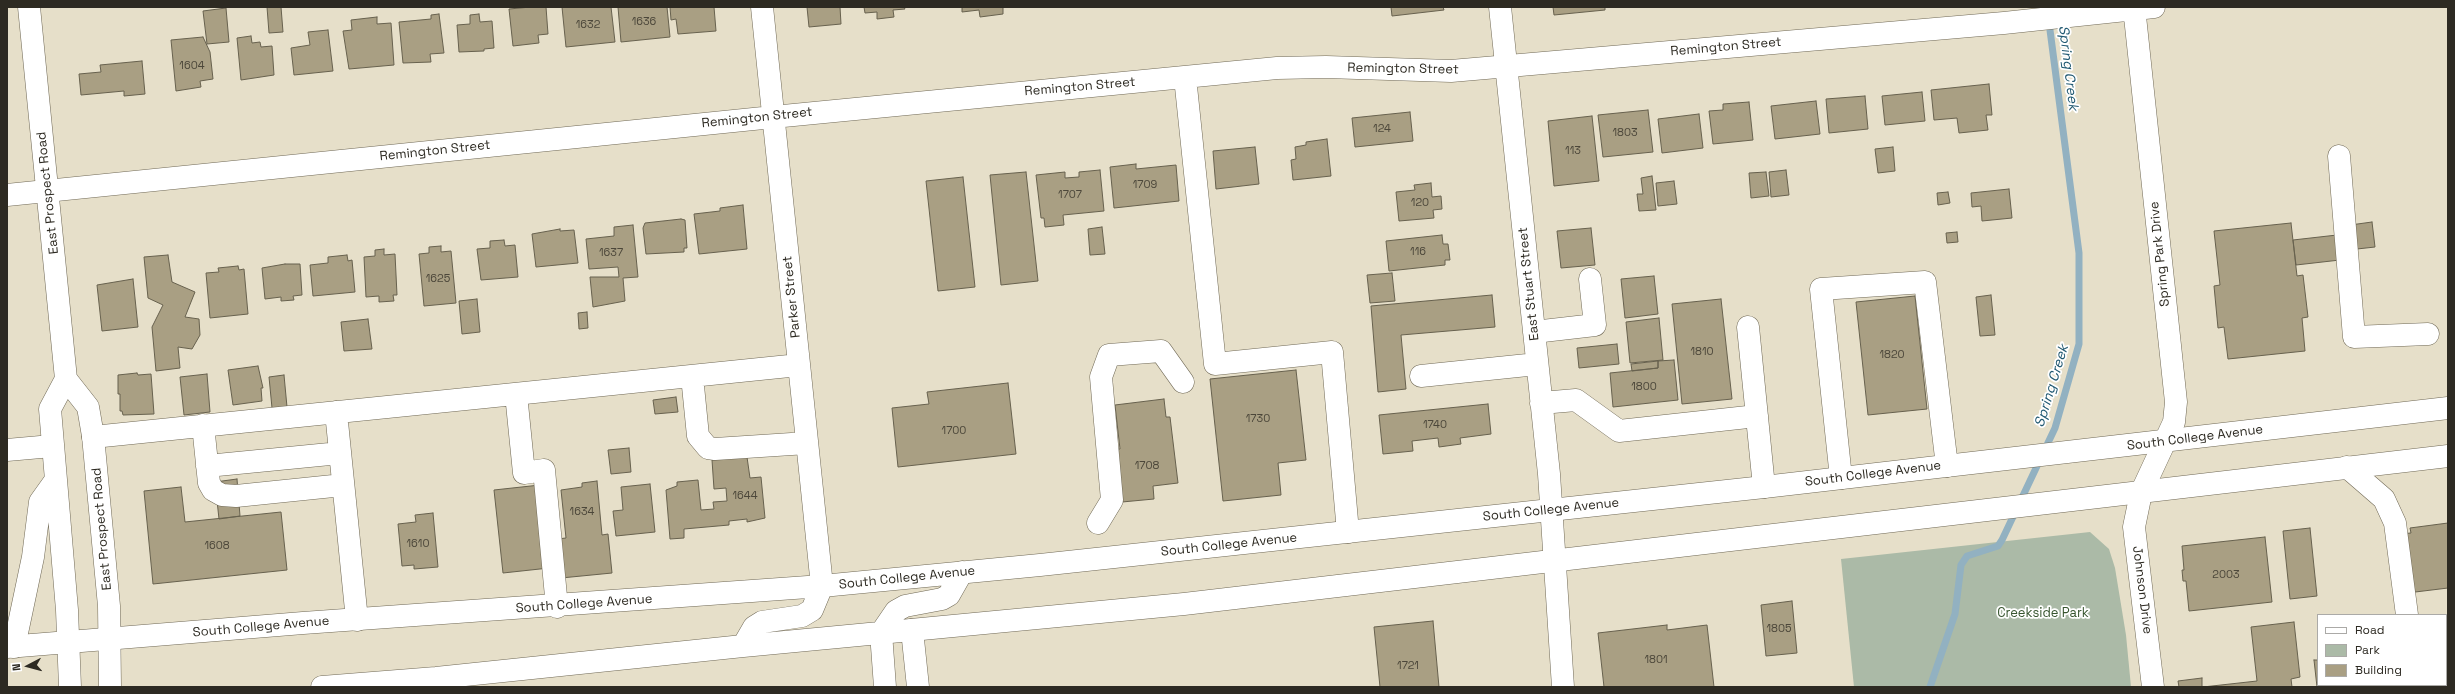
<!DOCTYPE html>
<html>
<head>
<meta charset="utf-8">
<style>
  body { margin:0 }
  #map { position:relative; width:2455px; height:694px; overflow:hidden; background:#e6dfc9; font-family:"Space Grotesk",sans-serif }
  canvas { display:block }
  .frame { position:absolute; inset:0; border:8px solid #2d2a22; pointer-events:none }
  .legend { position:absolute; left:2317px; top:614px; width:130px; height:72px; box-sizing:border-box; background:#fff; border:1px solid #abaaa7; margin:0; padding:5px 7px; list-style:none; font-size:12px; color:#2d2a22 }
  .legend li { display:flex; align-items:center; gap:8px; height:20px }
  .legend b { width:20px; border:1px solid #abaaa7 }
  .north { position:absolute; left:8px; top:646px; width:40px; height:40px; -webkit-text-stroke:3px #fff; paint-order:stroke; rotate:264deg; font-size:11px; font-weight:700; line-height:16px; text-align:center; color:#2d2a22 }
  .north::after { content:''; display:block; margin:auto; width:14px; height:18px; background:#2d2a22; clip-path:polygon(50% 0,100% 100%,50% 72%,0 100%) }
</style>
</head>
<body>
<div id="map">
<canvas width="2455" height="694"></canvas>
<div class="frame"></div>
<ul class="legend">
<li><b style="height:5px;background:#fff"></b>Road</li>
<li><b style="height:11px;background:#abbaa7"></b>Park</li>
<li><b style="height:11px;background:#a99f83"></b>Building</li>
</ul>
<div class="north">N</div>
</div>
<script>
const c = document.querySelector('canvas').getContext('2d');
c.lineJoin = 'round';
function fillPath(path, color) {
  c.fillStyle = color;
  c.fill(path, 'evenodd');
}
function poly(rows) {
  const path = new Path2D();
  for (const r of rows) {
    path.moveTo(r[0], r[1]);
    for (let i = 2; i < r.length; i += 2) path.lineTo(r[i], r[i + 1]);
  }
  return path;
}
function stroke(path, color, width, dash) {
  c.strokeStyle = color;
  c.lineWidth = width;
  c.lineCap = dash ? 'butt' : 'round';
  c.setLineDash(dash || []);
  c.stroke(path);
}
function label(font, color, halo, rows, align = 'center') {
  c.font = font + ' "Space Grotesk",sans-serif';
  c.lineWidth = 3.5;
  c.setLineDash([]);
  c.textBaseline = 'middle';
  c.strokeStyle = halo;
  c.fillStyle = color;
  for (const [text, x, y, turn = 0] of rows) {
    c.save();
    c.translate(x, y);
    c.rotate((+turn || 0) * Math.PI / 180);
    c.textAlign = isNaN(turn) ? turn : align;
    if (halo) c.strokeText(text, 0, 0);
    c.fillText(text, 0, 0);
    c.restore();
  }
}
fillPath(poly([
  [2090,532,2109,549,2115,568,2126,635,2131,687,1854,687,1841,559]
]), '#abbaa7');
stroke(poly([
  [1930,687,1955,614,1961,565,1967,556,1998,546,2002,540,2055,428,2079,344,2079,253,2047,7]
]), '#92b1c1', 7);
const building = poly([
  [267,7,281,7,283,32,269,33,267,7],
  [531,7,546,7,548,34,538,35,539,43,513,46,509,9,531,7],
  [562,7,611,7,615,42,566,47,562,7],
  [618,7,667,7,670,37,621,42,618,7],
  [670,7,714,7,716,31,678,34,676,19,671,20,670,7],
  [807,7,840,7,841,24,809,27,807,7],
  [864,7,904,7,905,9,893,10,894,17,877,19,877,12,865,13,864,7],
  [962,7,1003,7,1003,14,980,17,979,10,962,12,962,7],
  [1391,7,1443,7,1444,10,1392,16,1391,7],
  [1553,7,1605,7,1605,10,1554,15,1553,7],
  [226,8,229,42,207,44,203,11,226,8],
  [439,14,444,53,430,54,431,62,403,63,399,22,431,19,431,15,439,14],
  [479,14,480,22,492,21,494,48,484,49,484,51,459,52,457,25,470,24,470,15,479,14],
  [377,17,377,24,391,23,394,65,349,69,343,31,352,30,351,20,377,17],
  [328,30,333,71,294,75,291,48,310,45,308,32,328,30],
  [251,36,252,43,260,42,261,47,272,46,274,75,241,80,237,38,251,36],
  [203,37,210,52,213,79,200,81,201,87,176,91,171,40,203,37],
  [142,61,145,94,124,96,124,91,81,95,79,74,101,72,100,65,142,61],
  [1989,84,1992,115,1986,115,1988,130,1959,133,1957,118,1934,120,1931,90,1989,84],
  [1922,92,1925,121,1885,125,1882,96,1922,92],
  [1865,96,1868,129,1829,133,1826,99,1865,96],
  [1816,101,1820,134,1775,139,1771,106,1816,101],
  [1749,102,1753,140,1713,144,1709,111,1723,110,1723,104,1749,102],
  [1648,110,1653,152,1603,157,1598,115,1648,110],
  [1410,112,1413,141,1355,147,1352,118,1410,112],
  [1699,114,1703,148,1662,153,1658,119,1699,114],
  [1592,116,1599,181,1554,186,1548,121,1592,116],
  [1327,139,1331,176,1293,180,1291,160,1296,159,1295,147,1306,145,1306,142,1327,139],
  [1255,147,1259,184,1216,189,1213,151,1255,147],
  [1893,147,1895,171,1878,173,1875,149,1893,147],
  [1136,164,1136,169,1176,165,1179,201,1114,208,1110,167,1136,164],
  [1100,170,1104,211,1063,215,1064,225,1045,227,1044,218,1041,218,1036,175,1065,172,1065,178,1079,177,1079,172,1100,170],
  [1786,170,1789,195,1771,197,1769,172,1786,170],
  [1026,172,1038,281,1001,285,990,175,1026,172],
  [1766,172,1769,196,1751,198,1749,173,1766,172],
  [1652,176,1656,210,1639,211,1637,194,1643,194,1641,178,1652,176],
  [963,177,975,287,938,291,926,181,963,177],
  [1674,181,1677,204,1658,206,1656,183,1674,181],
  [1431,183,1432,197,1441,196,1442,209,1433,210,1434,218,1399,221,1396,192,1415,190,1414,185,1431,183],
  [2009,189,2012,218,1982,221,1981,206,1972,207,1971,193,2009,189],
  [1948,192,1950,203,1938,205,1937,193,1948,192],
  [743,205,747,249,699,254,694,214,720,211,720,208,743,205],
  [681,219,685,220,687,248,684,248,684,252,646,254,643,228,645,223,681,219],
  [2372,222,2375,247,2339,251,2340,260,2296,265,2293,240,2337,235,2336,227,2372,222],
  [2291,223,2297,276,2303,275,2308,317,2302,318,2305,351,2228,359,2224,327,2218,328,2214,286,2220,285,2214,231,2291,223],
  [633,225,638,277,623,278,625,301,593,307,590,277,619,277,618,267,589,269,586,239,614,236,614,227,633,225],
  [1102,227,1105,254,1090,255,1088,229,1102,227],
  [1591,228,1595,265,1561,268,1557,231,1591,228],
  [560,229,560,231,574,230,578,263,536,267,532,234,560,229],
  [1957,232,1958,242,1947,243,1946,233,1957,232],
  [1442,235,1443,244,1448,244,1450,260,1445,260,1445,265,1389,271,1386,241,1442,235],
  [504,240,505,246,515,245,518,277,481,280,477,249,490,248,490,241,504,240],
  [441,246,441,252,451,251,456,303,424,306,419,254,429,253,429,247,441,246],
  [384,249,384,255,395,254,397,295,393,295,394,301,379,302,379,296,366,297,364,257,375,256,375,250,384,249],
  [168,255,172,282,195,292,185,317,199,319,200,335,192,349,178,347,180,368,156,371,152,327,163,305,148,298,144,257,168,255],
  [347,255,348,261,352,260,355,292,313,296,310,265,328,263,328,257,347,255],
  [285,264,300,264,302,295,293,296,294,300,281,301,281,297,265,299,262,268,285,264],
  [238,266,239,270,244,269,248,314,210,318,206,273,219,272,218,268,238,266],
  [1392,273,1395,301,1370,303,1367,275,1392,273],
  [1654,276,1658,314,1625,318,1621,279,1654,276],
  [133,279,138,327,102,331,97,285,133,279],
  [1492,295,1495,327,1401,335,1406,389,1378,392,1371,306,1492,295],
  [1991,295,1995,335,1980,336,1976,297,1991,295],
  [1915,296,1927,409,1868,415,1856,302,1915,296],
  [477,299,480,332,462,334,459,301,477,299],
  [1721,299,1732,399,1682,404,1672,304,1721,299],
  [587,312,588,328,579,329,578,313,587,312],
  [1659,318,1663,360,1630,363,1626,322,1659,318],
  [368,319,372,349,344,351,341,322,368,319],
  [1617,344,1619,364,1579,368,1577,348,1617,344],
  [1674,360,1678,400,1613,407,1610,373,1658,368,1658,361,1674,360],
  [1658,361,1658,368,1632,371,1631,364,1658,361],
  [258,366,263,388,261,388,262,401,233,405,228,370,258,366],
  [1296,370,1306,460,1278,463,1281,495,1223,501,1210,379,1296,370],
  [137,373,138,375,151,374,154,414,123,415,122,411,120,411,120,394,118,394,118,375,137,373],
  [207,374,210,412,184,415,180,377,207,374],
  [284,375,287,407,272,408,269,377,284,375],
  [1008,383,1016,454,898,467,892,408,929,404,927,392,1008,383],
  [676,397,678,412,655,414,653,400,676,397],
  [1164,399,1166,417,1170,417,1178,483,1153,486,1154,499,1122,502,1117,449,1120,449,1115,405,1164,399],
  [1488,404,1491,434,1460,438,1461,444,1439,447,1438,438,1412,441,1413,451,1383,454,1379,415,1488,404],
  [629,448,631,472,611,474,608,450,629,448],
  [747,457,750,478,761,477,765,518,747,522,747,519,729,521,729,525,684,529,684,538,670,539,666,490,677,486,677,482,698,480,701,510,714,509,713,502,727,501,726,488,714,489,712,460,747,457],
  [237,479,240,516,219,519,215,482,237,479],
  [597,481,602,535,608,534,612,573,561,578,557,539,566,538,561,490,582,487,582,483,597,481],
  [650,484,655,532,616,536,613,511,623,510,621,487,650,484],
  [540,485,549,568,503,573,494,490,540,485],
  [181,487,185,522,281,512,287,570,153,584,144,491,181,487],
  [433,513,438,567,414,569,414,565,402,566,398,524,416,522,415,515,433,513],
  [2448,523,2448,588,2407,593,2399,534,2411,533,2410,528,2448,523],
  [2310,528,2317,596,2290,599,2283,531,2310,528],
  [2265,537,2272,602,2189,611,2186,581,2183,581,2182,570,2184,570,2182,546,2265,537],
  [1792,601,1797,653,1766,656,1761,605,1792,601],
  [1433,621,1439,687,1380,687,1374,627,1433,621],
  [2294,622,2300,677,2291,679,2292,687,2203,687,2257,681,2251,627,2294,622],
  [1667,625,1667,630,1707,625,1714,687,1604,687,1598,633,1667,625],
  [2314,660,2318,660,2318,685,2371,685,2371,687,2317,687,2314,660],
  [2202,678,2202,687,2179,687,2178,681,2202,678]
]);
fillPath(building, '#a99f83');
stroke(building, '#67614e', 1);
const minor = poly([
  [762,7,822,586],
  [1500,7,1549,474,1563,687],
  [2134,7,2176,402,2174,422,2141,493,2134,527,2153,687],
  [1185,77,1215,364,1332,352,1348,532],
  [2339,156,2354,337,2428,334],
  [7,195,773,117,1277,68,1326,67,1451,71,2004,23,2154,7],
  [1748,327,1764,487],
  [1534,332,1595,325,1590,279],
  [692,376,698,436,708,448,715,449,807,443],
  [1421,376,1537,364],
  [516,394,524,473,544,470,557,607],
  [1541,403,1576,400,1619,431,1757,416],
  [336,412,357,620],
  [203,425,209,483,213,490,222,495,236,496,343,485],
  [93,437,799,365],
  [7,450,52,446],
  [207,466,340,453],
  [2347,467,2384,499,2395,523,2407,615],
  [1841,478,1821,289,1925,282,1947,466],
  [1098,523,1112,500,1101,377,1109,355,1161,351,1183,382],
  [2446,629,2448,629],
  [912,630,918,687],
  [881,633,885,687],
  [2446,677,2448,677]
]);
const major = poly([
  [29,7,66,379,88,407,93,436,109,606,110,687],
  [66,379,50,409,67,610,70,687],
  [14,647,33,557,40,502,55,481]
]);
const highway = poly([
  [881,633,896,611,905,606,942,599,949,595,962,572],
  [743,646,754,627,762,622,802,616,812,610,822,586],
  [7,647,303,623,822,586,1040,565,1764,487,2448,408],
  [322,687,436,678,743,646,1184,604,2448,456]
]);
stroke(minor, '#706956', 23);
stroke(major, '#706956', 23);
stroke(highway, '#706956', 23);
stroke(minor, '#fff', 22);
stroke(major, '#fff', 22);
stroke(highway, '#fff', 22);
label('11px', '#4c473a', null, [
  ["1636",644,22],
  ["1632",588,25],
  ["1604",192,66],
  ["124",1382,129],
  ["1803",1625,133],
  ["113",1573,151],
  ["1709",1145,185],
  ["1707",1070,195],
  ["120",1420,203],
  ["116",1418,252],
  ["1637",611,253],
  ["1625",438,279],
  ["1810",1702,352],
  ["1820",1892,355],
  ["1800",1644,387],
  ["1730",1258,419],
  ["1740",1435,425],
  ["1700",954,431],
  ["1708",1147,466],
  ["1644",745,496],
  ["1634",582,512],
  ["1610",418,544],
  ["1608",217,546],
  ["2003",2226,575],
  ["1805",1779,629],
  ["1801",1656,660],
  ["1721",1408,666]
]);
label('13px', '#2d2a22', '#fff', [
  ["Remington Street",1726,47,-5],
  ["Remington Street",1403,69,1],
  ["Remington Street",1080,87,-5],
  ["Remington Street",757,118,-6],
  ["Remington Street",435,151,-6],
  ["East Prospect Road",48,193,-96],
  ["Spring Park Drive",2160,254,-96],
  ["East Stuart Street",1529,284,-96],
  ["Parker Street",792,297,-96],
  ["South College Avenue",2195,438,-7],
  ["South College Avenue",1873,474,-7],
  ["South College Avenue",1551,510,-6],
  ["East Prospect Road",102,529,-95],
  ["South College Avenue",1229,545,-6],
  ["South College Avenue",907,578,-6],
  ["Johnson Drive",2142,590,83],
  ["South College Avenue",584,604,-4],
  ["South College Avenue",261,627,-5]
]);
label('13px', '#37552f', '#fff', [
  ["Creekside Park",2043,613]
]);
label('italic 14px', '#215972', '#fff', [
  ["Spring Creek",2068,68,83],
  ["Spring Creek",2052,386,-73]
]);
</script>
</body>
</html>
